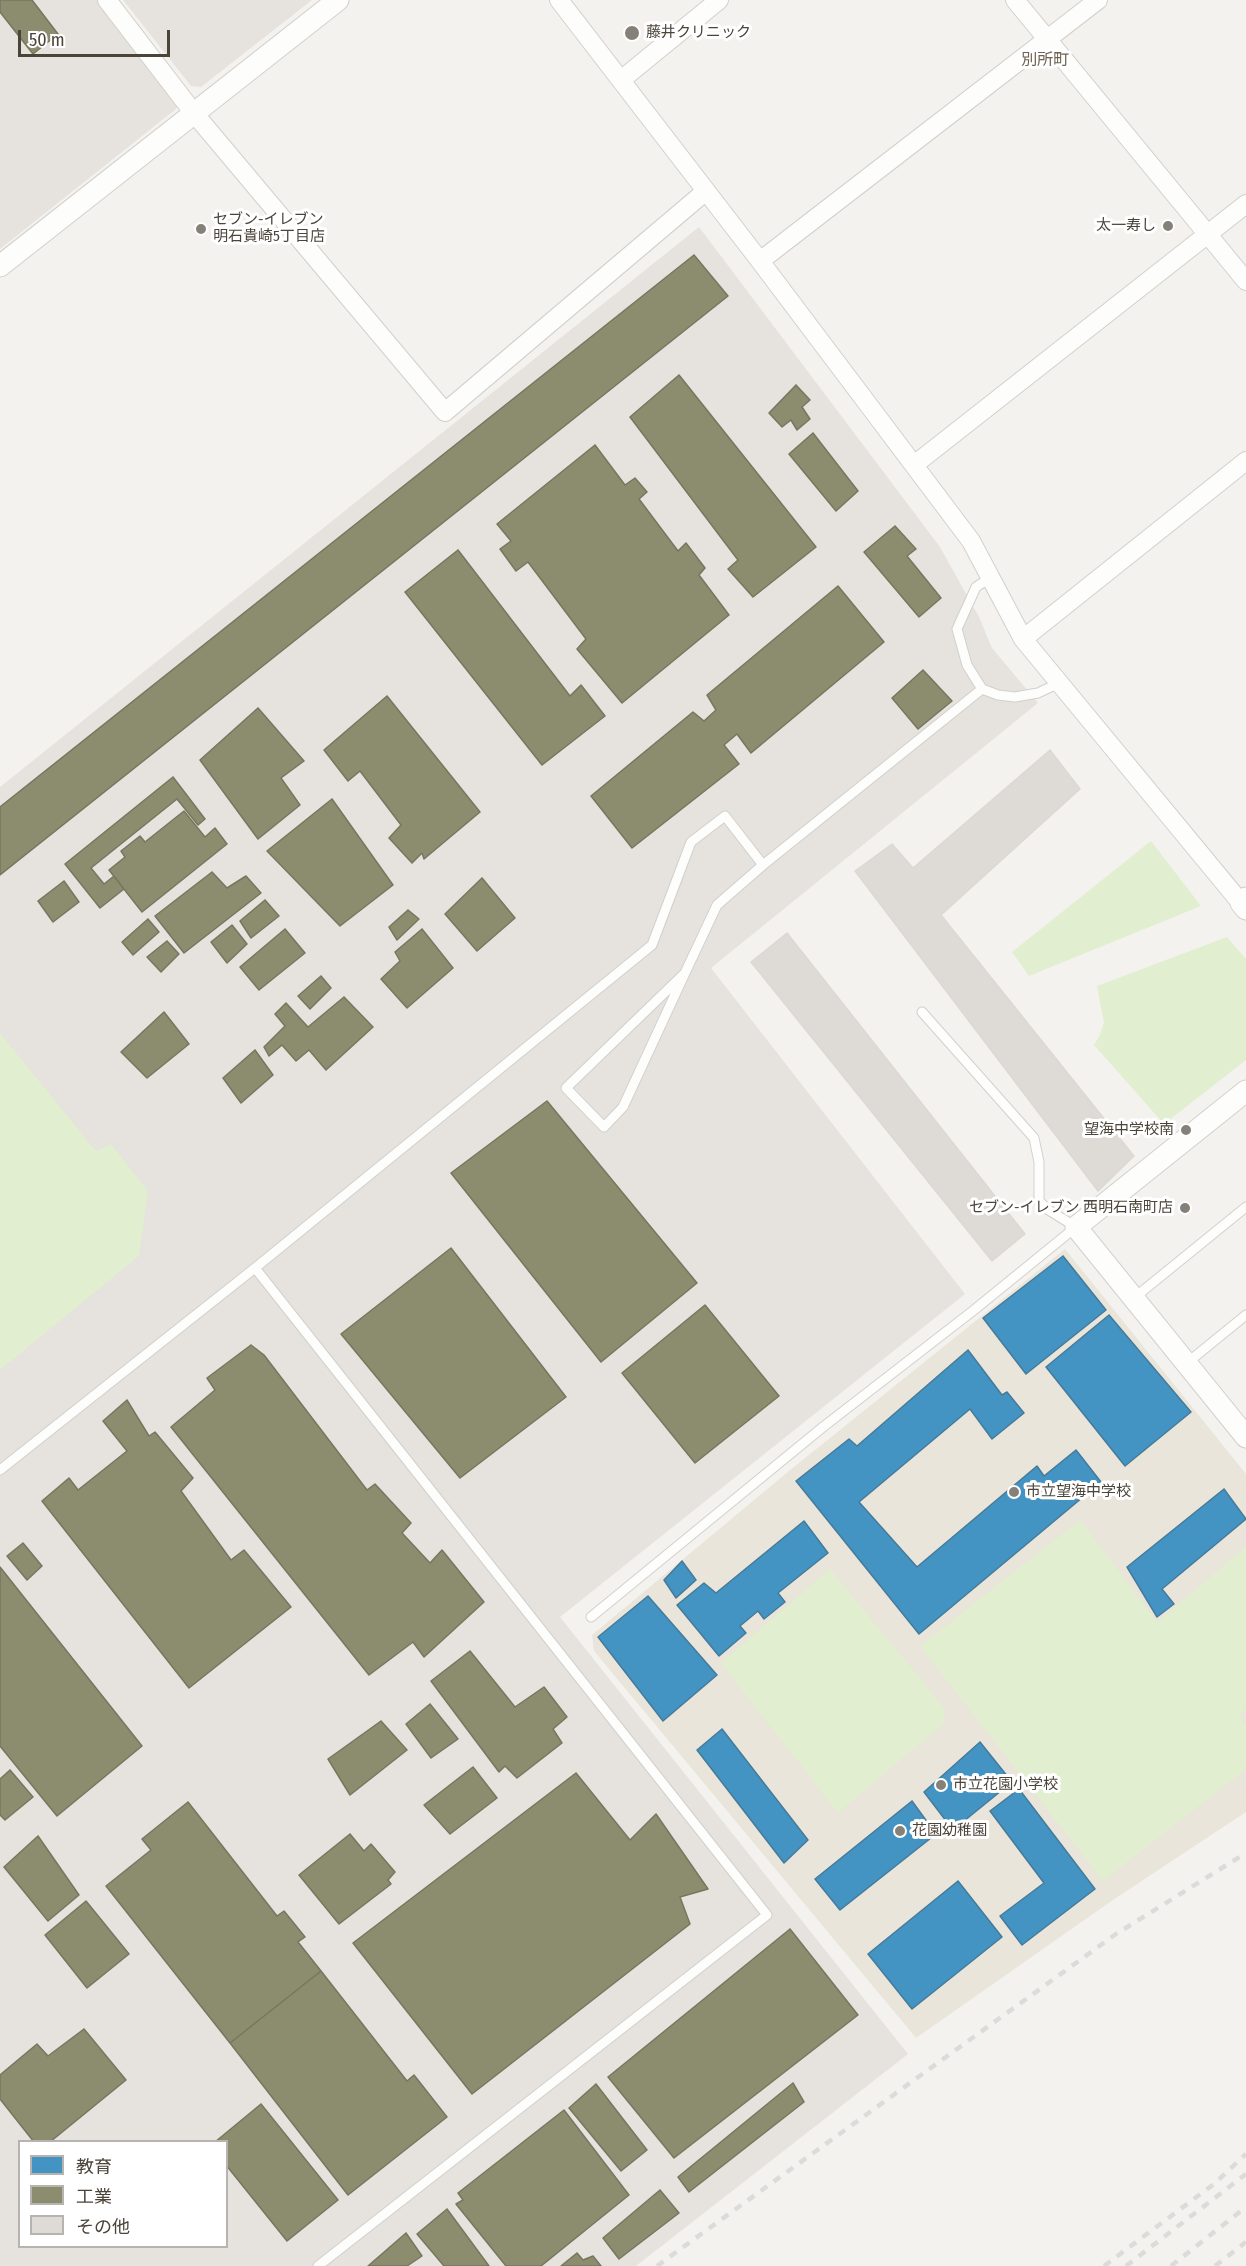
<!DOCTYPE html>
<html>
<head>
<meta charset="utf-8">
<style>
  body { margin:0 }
  #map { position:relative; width:1246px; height:2266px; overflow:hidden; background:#f4f2ee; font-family:"Fira Sans Condensed","Noto Sans JP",sans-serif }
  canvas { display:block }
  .legend { position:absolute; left:18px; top:2140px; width:210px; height:108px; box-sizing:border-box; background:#fff; border:2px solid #b7b4b0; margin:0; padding:8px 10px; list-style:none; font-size:18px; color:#4b4439 }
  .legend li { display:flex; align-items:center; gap:12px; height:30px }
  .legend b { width:30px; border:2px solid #b7b4b0 }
  .scale { position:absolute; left:18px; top:30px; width:152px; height:27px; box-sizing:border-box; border:3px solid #4b4439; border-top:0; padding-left:8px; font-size:18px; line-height:21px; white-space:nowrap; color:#4b4439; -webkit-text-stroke:4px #fff; paint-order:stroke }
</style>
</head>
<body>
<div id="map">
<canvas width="1246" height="2266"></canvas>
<ul class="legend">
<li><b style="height:16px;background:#4393c3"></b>教育</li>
<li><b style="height:16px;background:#8c8c6e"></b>工業</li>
<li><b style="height:16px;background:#dedbd6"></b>その他</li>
</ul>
<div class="scale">50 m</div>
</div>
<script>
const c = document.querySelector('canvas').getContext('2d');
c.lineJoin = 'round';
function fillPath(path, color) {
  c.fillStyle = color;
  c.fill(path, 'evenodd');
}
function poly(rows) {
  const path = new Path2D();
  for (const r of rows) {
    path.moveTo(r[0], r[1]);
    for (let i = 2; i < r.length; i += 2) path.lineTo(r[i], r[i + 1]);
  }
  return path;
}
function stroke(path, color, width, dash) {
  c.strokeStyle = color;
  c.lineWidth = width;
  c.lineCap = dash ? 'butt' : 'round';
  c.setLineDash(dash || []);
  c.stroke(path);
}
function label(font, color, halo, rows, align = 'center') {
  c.font = font + ' "Fira Sans Condensed","Noto Sans JP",sans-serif';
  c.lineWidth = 6;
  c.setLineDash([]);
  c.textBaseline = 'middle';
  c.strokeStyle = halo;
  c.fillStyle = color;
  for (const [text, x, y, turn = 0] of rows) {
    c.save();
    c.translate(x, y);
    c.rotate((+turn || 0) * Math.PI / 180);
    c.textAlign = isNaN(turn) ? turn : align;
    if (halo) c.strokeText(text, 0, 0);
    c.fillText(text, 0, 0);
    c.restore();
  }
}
fillPath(poly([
  [0,0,98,0,179,102,176,109,0,249],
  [123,0,312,0,201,87,191,86],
  [699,227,940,547,979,617,992,648,1038,703,711,968,965,1294,560,1617,908,2054,636,2266,0,2266,0,787],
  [20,2142,226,2142,226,2246,20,2246]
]), '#e6e2de');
fillPath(poly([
  [1065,1249,1246,1474,1246,1812,1110,1902,916,2038,594,1651,592,1635,784,1475]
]), '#eae5da');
fillPath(poly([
  [1151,841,1201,906,1029,976,1012,952],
  [1227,937,1246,959,1246,1060,1164,1124,1094,1045,1100,1035,1104,1023,1097,986],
  [0,1033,96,1151,111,1144,148,1191,139,1256,0,1370],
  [1080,1520,1157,1622,1246,1547,1246,1709,1239,1716,1246,1725,1246,1769,1103,1881,920,1646],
  [830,1569,946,1710,943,1724,838,1813,721,1663]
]), '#e1eecf');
fillPath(poly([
  [724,1051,911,1292,796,1396,607,1147]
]), '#e6e3df');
const schools = poly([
  [1063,1256,1106,1310,1026,1374,983,1318,1063,1256],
  [1109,1315,1191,1412,1125,1466,1046,1367,1109,1315],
  [968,1350,1002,1395,1007,1392,1024,1413,992,1439,970,1409,859,1502,917,1567,1037,1466,1044,1476,1076,1450,1101,1482,919,1634,796,1481,849,1439,857,1446,968,1350],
  [1224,1489,1246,1519,1162,1589,1174,1604,1157,1617,1127,1567,1224,1489],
  [804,1521,828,1553,778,1593,785,1602,764,1619,758,1611,740,1626,746,1633,719,1656,677,1605,704,1583,716,1593,804,1521],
  [682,1561,696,1580,676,1598,664,1580,682,1561],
  [648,1596,717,1675,663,1721,598,1637,648,1596],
  [722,1729,808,1840,784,1863,697,1750,722,1729],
  [980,1742,1012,1782,953,1830,924,1792,980,1742],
  [1019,1789,1095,1889,1022,1945,1000,1916,1044,1883,990,1811,1019,1789],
  [912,1801,936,1834,840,1910,815,1879,912,1801],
  [958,1881,1002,1937,912,2009,868,1954,958,1881]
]);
fillPath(schools, '#4393c3');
stroke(schools, '#457b9a', 1.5);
const industry = poly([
  [0,0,32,0,58,34,33,54,0,12,0,0],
  [694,255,728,296,0,875,0,807,694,255],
  [679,375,816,547,753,597,728,569,738,560,630,417,679,375],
  [796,385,810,400,802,407,810,419,797,430,791,420,782,427,769,413,796,385],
  [813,433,858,491,836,511,789,454,813,433],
  [595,445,625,485,635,478,647,492,639,499,678,551,686,543,705,568,699,575,729,615,622,703,577,649,586,639,528,562,516,571,500,549,511,541,497,524,595,445],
  [895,526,916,549,907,556,941,598,919,617,864,552,895,526],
  [458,550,570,696,581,685,605,716,542,765,405,592,458,550],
  [838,586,884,642,751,753,737,734,724,745,739,764,632,848,591,796,693,712,704,721,716,710,707,695,838,586],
  [923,670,952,701,918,729,892,698,923,670],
  [387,696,480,812,424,859,422,853,412,863,389,838,401,825,360,771,348,781,324,750,387,696],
  [258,708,304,761,281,778,300,805,258,839,200,760,258,708],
  [173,777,205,819,198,825,177,799,91,868,104,884,114,876,124,889,100,908,65,864,173,777],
  [332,799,393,885,340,926,267,851,332,799],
  [184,811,205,837,215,828,227,844,142,912,109,870,125,857,121,851,140,836,145,842,184,811],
  [212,872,227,888,246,876,261,893,184,953,155,916,212,872],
  [482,878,515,918,477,951,445,914,482,878],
  [64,881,79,902,53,922,38,901,64,881],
  [265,900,279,916,251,938,240,921,265,900],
  [408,910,419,919,397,940,389,927,408,910],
  [148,919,159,932,133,955,122,942,148,919],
  [232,925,247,944,227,963,211,942,232,925],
  [285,929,305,953,259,990,240,967,285,929],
  [422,929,453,968,407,1008,381,979,400,961,395,952,422,929],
  [167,941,179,954,161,972,147,957,167,941],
  [321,976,331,988,310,1009,298,996,321,976],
  [344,997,373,1027,326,1070,309,1050,296,1061,282,1045,269,1056,264,1047,285,1026,275,1014,286,1003,308,1027,344,997],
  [164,1012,189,1044,147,1078,121,1052,164,1012],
  [255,1050,273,1075,241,1103,223,1078,255,1050],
  [547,1101,697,1283,601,1362,451,1173,547,1101],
  [451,1248,566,1397,460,1478,341,1334,451,1248],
  [705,1305,779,1396,695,1463,622,1373,705,1305],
  [251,1345,264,1355,367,1490,375,1484,411,1523,402,1533,430,1563,442,1550,484,1602,424,1657,413,1642,369,1675,171,1427,215,1390,207,1378,251,1345],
  [127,1400,149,1436,155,1432,193,1478,181,1491,231,1560,244,1550,291,1607,189,1688,42,1501,69,1478,78,1490,127,1451,103,1421,127,1400],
  [23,1543,42,1566,27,1580,7,1556,23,1543],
  [0,1567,142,1746,57,1816,0,1746,0,1567],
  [470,1651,515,1707,544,1687,567,1717,553,1729,562,1743,517,1778,505,1766,499,1772,431,1681,470,1651],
  [430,1704,458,1739,431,1758,406,1724,430,1704],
  [381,1721,407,1750,350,1795,328,1759,381,1721],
  [473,1767,497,1798,450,1834,424,1805,473,1767],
  [10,1770,33,1797,5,1820,0,1815,0,1779,10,1770],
  [576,1773,630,1840,656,1814,708,1889,680,1897,690,1924,472,2094,353,1943,576,1773],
  [188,1802,277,1916,284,1911,305,1937,298,1942,321,1971,230,2043,106,1886,151,1850,142,1839,188,1802],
  [350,1834,364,1851,371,1844,395,1872,388,1880,391,1884,339,1924,299,1875,350,1834],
  [38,1836,79,1895,48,1921,4,1867,38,1836],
  [86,1901,129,1954,87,1988,45,1935,86,1901],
  [790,1929,858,2015,674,2158,608,2077,790,1929],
  [321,1971,407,2081,414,2075,447,2117,348,2195,230,2043,321,1971],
  [84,2029,126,2080,50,2142,34,2142,0,2099,0,2075,37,2044,48,2056,84,2029],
  [793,2083,804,2102,689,2192,678,2177,793,2083],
  [596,2084,647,2150,621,2171,569,2108,596,2084],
  [261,2104,338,2200,287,2241,226,2165,226,2142,215,2142,261,2104],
  [564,2110,629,2195,541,2266,506,2266,456,2204,463,2200,458,2193,564,2110],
  [660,2190,679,2213,619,2259,603,2238,660,2190],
  [447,2209,489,2266,444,2266,417,2234,447,2209],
  [406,2233,422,2256,407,2266,368,2266,406,2233],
  [577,2253,583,2260,593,2256,601,2266,561,2266,577,2253]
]);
fillPath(industry, '#8c8c6e');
stroke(industry, '#78765e', 1.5);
const building = poly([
  [1050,750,1080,789,941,915,1134,1156,1098,1191,855,871,892,844,913,868,1050,750],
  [787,933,1025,1234,992,1261,751,962,787,933]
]);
fillPath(building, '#dedbd6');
stroke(building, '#dcd9d4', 1.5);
const service = poly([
  [990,578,976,587,957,629,967,665,982,689,998,695,1015,697,1038,693,1059,683],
  [685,973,566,1088,604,1127,623,1107,685,973,717,905,763,865],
  [255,1268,767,1915,318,2266],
  [1134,1298,1246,1207],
  [1187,1363,1246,1315],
  [0,1470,255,1268,652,945,691,842,725,816,763,865,982,689],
  [591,1617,823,1427,974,1310,1076,1227,1047,1209,1039,1201,1039,1162,1034,1138,922,1012]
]);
const minor = poly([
  [107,0,193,112,445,412,706,191],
  [559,0,760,261,971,541,1023,639,1241,903],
  [1015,0,1246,281],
  [621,80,719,0],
  [760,261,1098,0],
  [914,465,1246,204],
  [1023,639,1246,461]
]);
const tertiary = poly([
  [0,266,338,0],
  [1246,898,1241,903,1246,909],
  [1246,1091,1076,1227,1246,1437]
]);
stroke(service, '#d2d0cb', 11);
stroke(minor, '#d2d0cb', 20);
stroke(tertiary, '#d2d0cb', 23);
stroke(service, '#fdfdfc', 9);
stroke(minor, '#fdfdfc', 18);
stroke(tertiary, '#fdfdfc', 21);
stroke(poly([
  [657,2266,1116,1934,1246,1853],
  [1104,2266,1214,2184,1246,2154],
  [1126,2266,1246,2174],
  [1171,2266,1246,2207],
  [1215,2266,1246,2242]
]), '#dbdbda', 4.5, [8, 8]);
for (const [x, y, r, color] of [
  [632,33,8,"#868178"],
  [1168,226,6,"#868178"],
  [201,229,6,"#868178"],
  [1186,1130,6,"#868178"],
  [1185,1208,6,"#868178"],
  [1014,1492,6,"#868178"],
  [941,1785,6,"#868178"],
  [900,1831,6,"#868178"]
]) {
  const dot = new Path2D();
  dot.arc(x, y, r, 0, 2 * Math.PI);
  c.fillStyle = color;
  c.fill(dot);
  stroke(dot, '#fff', 2);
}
label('15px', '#4b4439', '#fff', [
  ["藤井クリニック",646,33],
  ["セブン-イレブン",213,220],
  ["明石貴崎5丁目店",213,237],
  ["太一寿し",1156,226,"right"],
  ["望海中学校南",1174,1130,"right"],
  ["セブン-イレブン 西明石南町店",1173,1208,"right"],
  ["市立望海中学校",1026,1492],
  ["市立花園小学校",953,1785],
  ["花園幼稚園",912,1831]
], 'left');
label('16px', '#6e6250', '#fff', [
  ["別所町",1045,61]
]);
</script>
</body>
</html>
